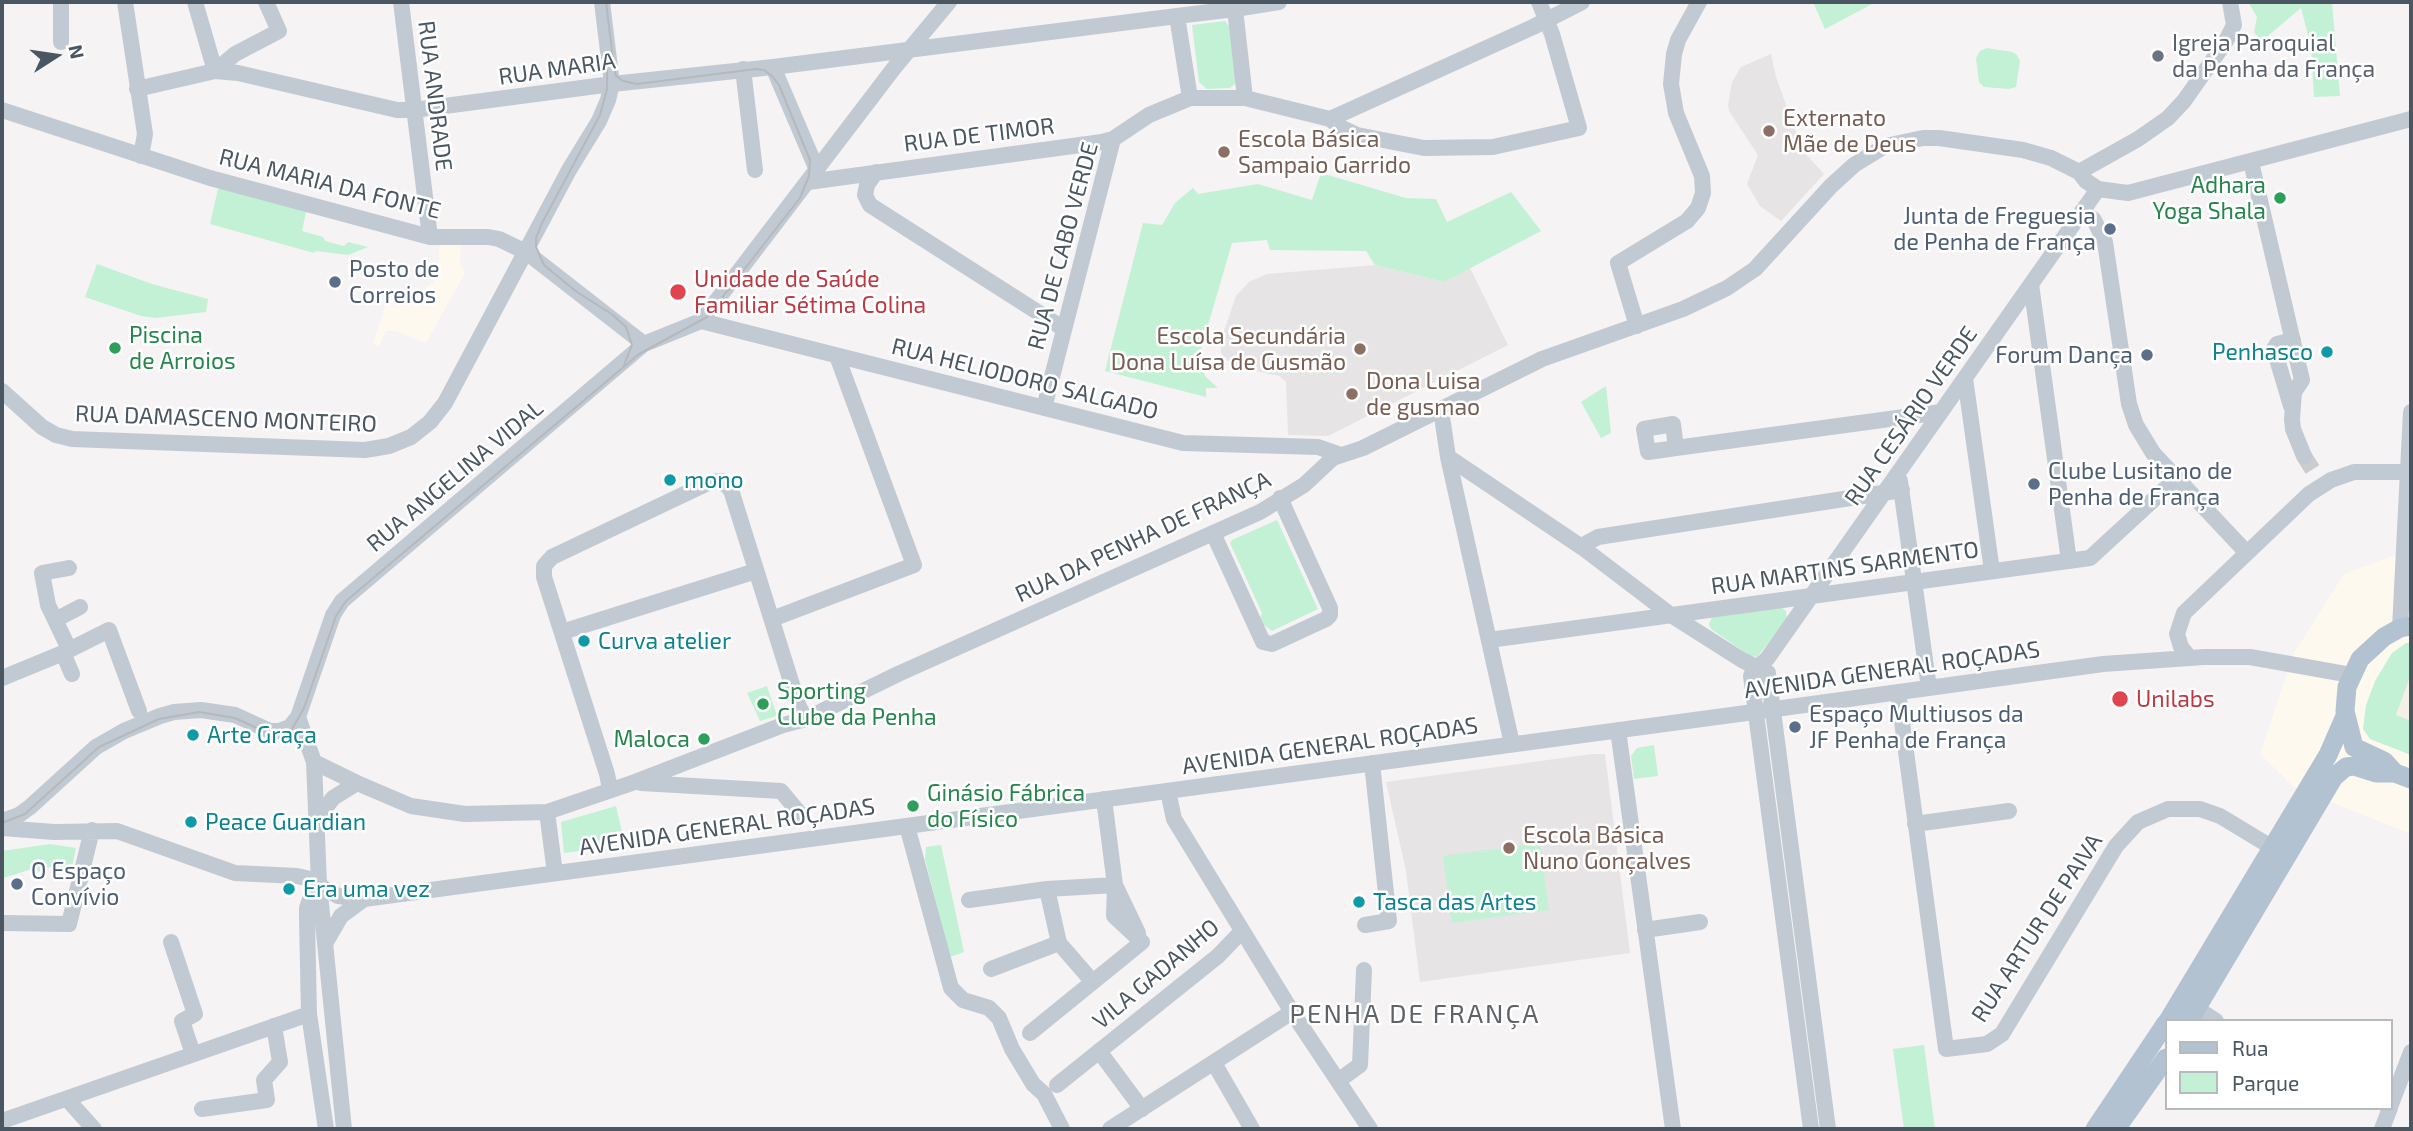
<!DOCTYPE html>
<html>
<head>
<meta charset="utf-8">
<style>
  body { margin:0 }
  #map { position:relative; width:2413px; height:1131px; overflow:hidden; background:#f5f3f3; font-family:"Exo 2",sans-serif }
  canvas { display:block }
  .frame { position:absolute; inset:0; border:4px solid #4a5661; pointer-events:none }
  .legend { position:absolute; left:2165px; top:1019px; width:228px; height:91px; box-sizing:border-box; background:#fff; border:2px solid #b7bbc0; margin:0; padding:9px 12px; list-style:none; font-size:21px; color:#4a5661 }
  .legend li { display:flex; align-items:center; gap:14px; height:35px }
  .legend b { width:35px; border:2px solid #b7bbc0 }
  .north { position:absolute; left:21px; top:21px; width:70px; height:70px; -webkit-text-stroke:5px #fff; paint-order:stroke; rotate:78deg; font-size:19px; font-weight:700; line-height:28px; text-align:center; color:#4a5661 }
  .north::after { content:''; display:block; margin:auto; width:24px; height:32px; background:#4a5661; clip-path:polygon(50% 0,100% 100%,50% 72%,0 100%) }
</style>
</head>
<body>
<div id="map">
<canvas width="2413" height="1131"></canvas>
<div class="frame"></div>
<ul class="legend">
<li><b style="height:9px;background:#b3c2d1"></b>Rua</li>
<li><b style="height:19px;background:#c3f1d5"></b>Parque</li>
</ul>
<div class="north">N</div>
</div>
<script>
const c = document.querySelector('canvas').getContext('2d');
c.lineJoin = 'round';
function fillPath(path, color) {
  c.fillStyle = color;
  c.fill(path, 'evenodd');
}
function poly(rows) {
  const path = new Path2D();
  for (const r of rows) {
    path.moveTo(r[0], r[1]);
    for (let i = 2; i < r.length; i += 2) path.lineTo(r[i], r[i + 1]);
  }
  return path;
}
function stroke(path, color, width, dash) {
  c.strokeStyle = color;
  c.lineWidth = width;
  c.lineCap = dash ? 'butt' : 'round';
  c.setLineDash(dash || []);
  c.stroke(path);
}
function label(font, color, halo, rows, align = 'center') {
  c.font = font + ' "Exo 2",sans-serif';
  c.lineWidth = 5;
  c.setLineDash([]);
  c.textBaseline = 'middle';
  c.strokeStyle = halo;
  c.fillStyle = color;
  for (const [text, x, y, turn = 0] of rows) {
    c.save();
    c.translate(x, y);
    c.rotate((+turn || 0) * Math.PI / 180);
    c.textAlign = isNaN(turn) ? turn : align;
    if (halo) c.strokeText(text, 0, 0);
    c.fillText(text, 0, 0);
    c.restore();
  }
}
fillPath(poly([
  [443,241,461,243,460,263,465,273,426,343,396,331,386,331,379,346,373,344,388,297,397,292,418,293,434,282,439,271,439,247],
  [2411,549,2411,834,2295,788,2260,754,2294,653,2344,574]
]), '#fdf9ef');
fillPath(poly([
  [1771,54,1776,77,1803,151,1824,174,1781,221,1760,206,1747,184,1758,155,1729,111,1728,105,1732,82,1741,67],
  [1375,265,1444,282,1470,268,1508,345,1328,436,1288,435,1286,382,1279,376,1233,366,1221,353,1221,340,1236,296,1249,282,1267,274],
  [1592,754,1605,754,1630,953,1420,982,1406,871,1386,782]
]), '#e6e4e5');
fillPath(poly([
  [1813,2,1876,2,1825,29],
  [2248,2,2332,2,2340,96,2314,97,2311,47,2301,8,2263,40,2254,33,2257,17],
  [1225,21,1229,26,1236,83,1230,88,1207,89,1199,82,1192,25],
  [1987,48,2012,52,2017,55,2020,61,2016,87,2009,89,1984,87,1979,82,1976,58,1980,51],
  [1321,173,1406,198,1436,199,1447,222,1511,192,1541,231,1444,282,1375,265,1366,251,1270,250,1267,240,1232,243,1200,353,1201,364,1205,376,1218,388,1206,388,1206,397,1105,371,1143,223,1162,225,1175,203,1193,188,1198,194,1258,184,1312,200],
  [222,187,307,207,302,231,323,237,325,241,344,246,348,242,368,247,348,255,316,251,314,253,210,224,218,189],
  [97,264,152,284,208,299,206,312,156,318,141,316,85,297],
  [1606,386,1611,433,1601,438,1581,402],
  [1277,520,1318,609,1272,631,1263,624,1260,618,1262,613,1230,543,1232,540],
  [1781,607,1786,611,1787,619,1757,657,1749,655,1711,629,1709,624,1712,617],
  [2406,643,2411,643,2411,755,2370,739,2363,729,2366,705,2375,681,2392,653],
  [767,686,777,716,760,721,747,693],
  [1654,745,1658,776,1634,779,1631,756,1637,748],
  [616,806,625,845,564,853,561,822],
  [1540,843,1549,910,1452,923,1443,856],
  [50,844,76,848,71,872,51,867,38,872,35,868,3,878,2,851],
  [941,845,964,952,950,957,925,859,926,847],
  [1924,1045,1935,1129,1904,1129,1893,1049]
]), '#c3f1d5');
fillPath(poly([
  [2411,674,2411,721,2396,715]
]), '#f5f0e5');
stroke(poly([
  [2304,456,2314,472]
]), '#caccce', 16, [16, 8]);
stroke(poly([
  [61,2,61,42],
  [125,2,145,134,141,156],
  [195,2,215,71],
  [401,2,430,237],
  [1235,9,1279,2],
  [773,67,817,170],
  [743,69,755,170],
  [215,71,235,54,279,31,266,2],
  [137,89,215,71,238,73,397,110,414,110,612,84,773,67,1177,16],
  [1245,98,1330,119,1340,127,1357,135,1424,148,1493,147,1579,128,1552,34,1539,2],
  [2,110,210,178,430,237,488,237,499,239,526,252,644,344],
  [1330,119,1533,27,1582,2],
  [2251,162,2302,380,2294,392,2292,419,2293,429,2304,456],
  [876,172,867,185,865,195,870,205,1064,329],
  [2079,172,2138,139,2168,118,2184,101,2226,41,2234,25,2230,2],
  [808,182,1102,142,1113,139,1149,115,1190,98,1245,98,1235,9,1177,16,1190,98],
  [2082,211,2094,220,2105,242,2129,404,2136,425,2153,453,2247,553],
  [2031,284,2069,561],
  [701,321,1183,443,1318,447,1341,455],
  [701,321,894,68,949,2],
  [1637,326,1618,263,1687,221,1698,208,1703,193,1702,176,1676,113,1671,84,1674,54,1678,40,1699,2],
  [1965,378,1992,571],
  [2,391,42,427,56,435,72,439,365,450,389,446,411,437,430,422,445,403,569,170,599,121,608,100,612,84,602,2],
  [2291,406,2274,349,2277,344,2293,340],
  [1044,408,1113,139],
  [1441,410,1448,457,1512,744],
  [1676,448,1673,424,1644,429,1648,452,1676,448,1941,412],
  [1448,457,1583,548,1671,615,1742,660,1768,673,1828,1129],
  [1900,481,1929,688],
  [1213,533,1263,642,1272,644,1326,619,1330,615,1330,608,1280,498],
  [1583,548,1587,543,1598,537,1902,490],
  [69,568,42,573,48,605,69,649],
  [772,619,914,565,837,356],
  [55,620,80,607],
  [2400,628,2411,412],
  [562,632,756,571],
  [1489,640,2090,558,2177,478],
  [2190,658,2181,647,2177,634,2184,613,2309,494,2331,480,2354,472,2408,472],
  [72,674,63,653,109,630,139,711],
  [2,678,63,653],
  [1898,692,1946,1049,1987,1044,2002,1034,2116,846,2138,822,2168,809,2200,809,2220,816,2273,848],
  [1790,707,2103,664,2204,657,2250,657,2351,675],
  [298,717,314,762,319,884,344,1129],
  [1618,730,1673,1129],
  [314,762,357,783,411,806,465,814,547,812,635,782,783,725,806,719,898,674,1260,512,1304,485,1333,458,1363,448,1542,359,1683,309,1727,288,1755,269,1831,186,1854,165,1885,146,1923,138,1939,138,2023,150,2051,158,2079,172,2086,181,2098,189,2128,193,2411,119],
  [641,783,781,791,801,815],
  [610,789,607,774,544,577,544,566,552,557,710,482,722,481,731,490,799,707,806,719],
  [1168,791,1174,819,1292,1012,1370,1129],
  [1104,799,1115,885,1138,933],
  [547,812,555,873],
  [2,821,19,815,30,807,96,747,124,731,160,716,174,712,201,710,235,715,270,731,279,731,290,727,298,717,333,615,342,601,644,344,701,321],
  [315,822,333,798,357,783],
  [1915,824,2009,811],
  [907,826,951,988,963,1000,989,1008,999,1018,1012,1049,1033,1084,1044,1094,1062,1129],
  [2,828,54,832,117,831,235,873,297,876,306,878,338,896,364,899,1739,714],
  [319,884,311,896,307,908,307,919,309,1014,326,1129],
  [1047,889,1059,943,1092,981],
  [969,900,1047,889,1115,885,1114,916,1142,942],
  [2,923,69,924,92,830],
  [1365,925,1389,921,1372,763],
  [1645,930,1700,922],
  [171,942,195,1014,182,1021,191,1048],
  [326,942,341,916,364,899],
  [991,969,1059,943],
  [2196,1008,2216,1021],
  [1030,1033,1142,942],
  [1099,1051,1142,1109],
  [1214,1063,1252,1129],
  [1338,1081,1360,1065,1364,970],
  [1057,1085,1218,956,1242,931],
  [67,1099,94,1129],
  [2390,1107,2411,1052],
  [202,1109,267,1100,264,1080,280,1062,274,1026],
  [2,1121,309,1014],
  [1110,1129,1292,1012],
  [1811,1129,1751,676,1753,671,1767,659,2098,189],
  [2382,1129,2390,1108]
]), '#c1cad2', 16);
stroke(poly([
  [2411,626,2400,628,2384,637,2360,659,2347,687,2345,711,2354,747,2384,761,2395,773,2411,779],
  [2168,1021,2328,755,2345,716],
  [2189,1021,2334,777,2346,767,2354,766,2376,773,2395,773],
  [2095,1129,2166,1023],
  [2116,1129,2166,1058]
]), '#b3c2d1', 19);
stroke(poly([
  [607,64,607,89,600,115,542,223,536,238,536,247,544,265,551,271,577,292,613,315,626,327,632,345,624,365],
  [2,823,25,814,99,747,159,719,199,712,235,718,270,734,280,734,292,729,304,708,336,616,346,601,639,354,707,317,800,198,809,176,810,160,779,85,772,76,764,70,756,69,637,84,623,81,616,76,614,67,606,2]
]), '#b5b8bd', 2);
stroke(poly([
  [1739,714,1790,707]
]), '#c1cad2', 16);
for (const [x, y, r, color] of [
  [2158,56,7,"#6b7280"],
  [1769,131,7,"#8d6e63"],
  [1224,152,7,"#8d6e63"],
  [2280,198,7,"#2e9e5b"],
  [2110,229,7,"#5c6f8a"],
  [335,282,7,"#5c6f8a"],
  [678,292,9,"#e0444e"],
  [115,348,7,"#2e9e5b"],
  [1360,349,7,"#8d6e63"],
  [2327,352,7,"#0f9aa8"],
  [2147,355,7,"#5c6f8a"],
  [1352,394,7,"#8d6e63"],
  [670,480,7,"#0f9aa8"],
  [2034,484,7,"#5c6f8a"],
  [584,641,7,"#0f9aa8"],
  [2120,699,9,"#e0444e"],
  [763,704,7,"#2e9e5b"],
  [1795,727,7,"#5c6f8a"],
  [193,735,7,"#0f9aa8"],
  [704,739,7,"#2e9e5b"],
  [913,806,7,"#2e9e5b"],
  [191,822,7,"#0f9aa8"],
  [1509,848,7,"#8d6e63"],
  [17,884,7,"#5c6f8a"],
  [289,889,7,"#0f9aa8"],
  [1359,902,7,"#0f9aa8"]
]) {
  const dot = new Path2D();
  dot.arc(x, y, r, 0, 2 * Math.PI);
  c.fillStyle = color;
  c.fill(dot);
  stroke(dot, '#fff', 2.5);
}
label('23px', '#5b616d', '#fff', [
  ["Igreja Paroquial",2172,43],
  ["da Penha da França",2172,69]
], 'left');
label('23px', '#4a5661', '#fff', [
  ["RUA MARIA",557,69,-8],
  ["RUA ANDRADE",435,96,83],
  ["RUA DE TIMOR",979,135,-7],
  ["RUA MARIA DA FONTE",330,184,14],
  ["RUA DE CABO VERDE",1063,246,-75],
  ["RUA HELIODORO SALGADO",1025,379,14],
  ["RUA CESÁRIO VERDE",1911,416,-55],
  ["RUA DAMASCENO MONTEIRO",226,419,2],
  ["RUA ANGELINA VIDAL",455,476,-40],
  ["RUA DA PENHA DE FRANÇA",1143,537,-25],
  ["RUA MARTINS SARMENTO",1845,568,-8],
  ["AVENIDA GENERAL ROÇADAS",1892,670,-8],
  ["AVENIDA GENERAL ROÇADAS",1330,746,-8],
  ["AVENIDA GENERAL ROÇADAS",727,827,-8],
  ["RUA ARTUR DE PAIVA",2037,928,-57],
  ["VILA GADANHO",1156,974,-40]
]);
label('23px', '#785e54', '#fff', [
  ["Externato",1783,118],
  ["Mãe de Deus",1783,144],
  ["Escola Básica",1238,139],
  ["Sampaio Garrido",1238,165],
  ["Escola Secundária",1346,336,"right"],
  ["Dona Luísa de Gusmão",1346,362,"right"],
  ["Dona Luisa",1366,381],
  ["de gusmao",1366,407],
  ["Escola Básica",1523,835],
  ["Nuno Gonçalves",1523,861]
], 'left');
label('23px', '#27864d', '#fff', [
  ["Adhara",2266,185,"right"],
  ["Yoga Shala",2266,211,"right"],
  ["Piscina",129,335],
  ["de Arroios",129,361],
  ["Sporting",777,691],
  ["Clube da Penha",777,717],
  ["Maloca",690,739,"right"],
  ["Ginásio Fábrica",927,793],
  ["do Físico",927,819]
], 'left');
label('23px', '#4e5e75', '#fff', [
  ["Junta de Freguesia",2096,216,"right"],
  ["de Penha de França",2096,242,"right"],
  ["Posto de",349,269],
  ["Correios",349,295],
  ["Forum Dança",2133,355,"right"],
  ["Clube Lusitano de",2048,471],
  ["Penha de França",2048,497],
  ["Espaço Multiusos da",1809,714],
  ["JF Penha de França",1809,740],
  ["O Espaço",31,871],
  ["Convívio",31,897]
], 'left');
label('23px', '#be3a42', '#fff', [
  ["Unidade de Saúde",694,279],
  ["Familiar Sétima Colina",694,305],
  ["Unilabs",2136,699]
], 'left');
label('23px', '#0d838f', '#fff', [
  ["Penhasco",2313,352,"right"],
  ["mono",684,480],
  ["Curva atelier",598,641],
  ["Arte Graça",207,735],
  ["Peace Guardian",205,822],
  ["Era uma vez",303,889],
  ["Tasca das Artes",1373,902]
], 'left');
c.letterSpacing = '2px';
label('26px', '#5f6368', '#fff', [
  ["PENHA DE FRANÇA",1415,1014]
]);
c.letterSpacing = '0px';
</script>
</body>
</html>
